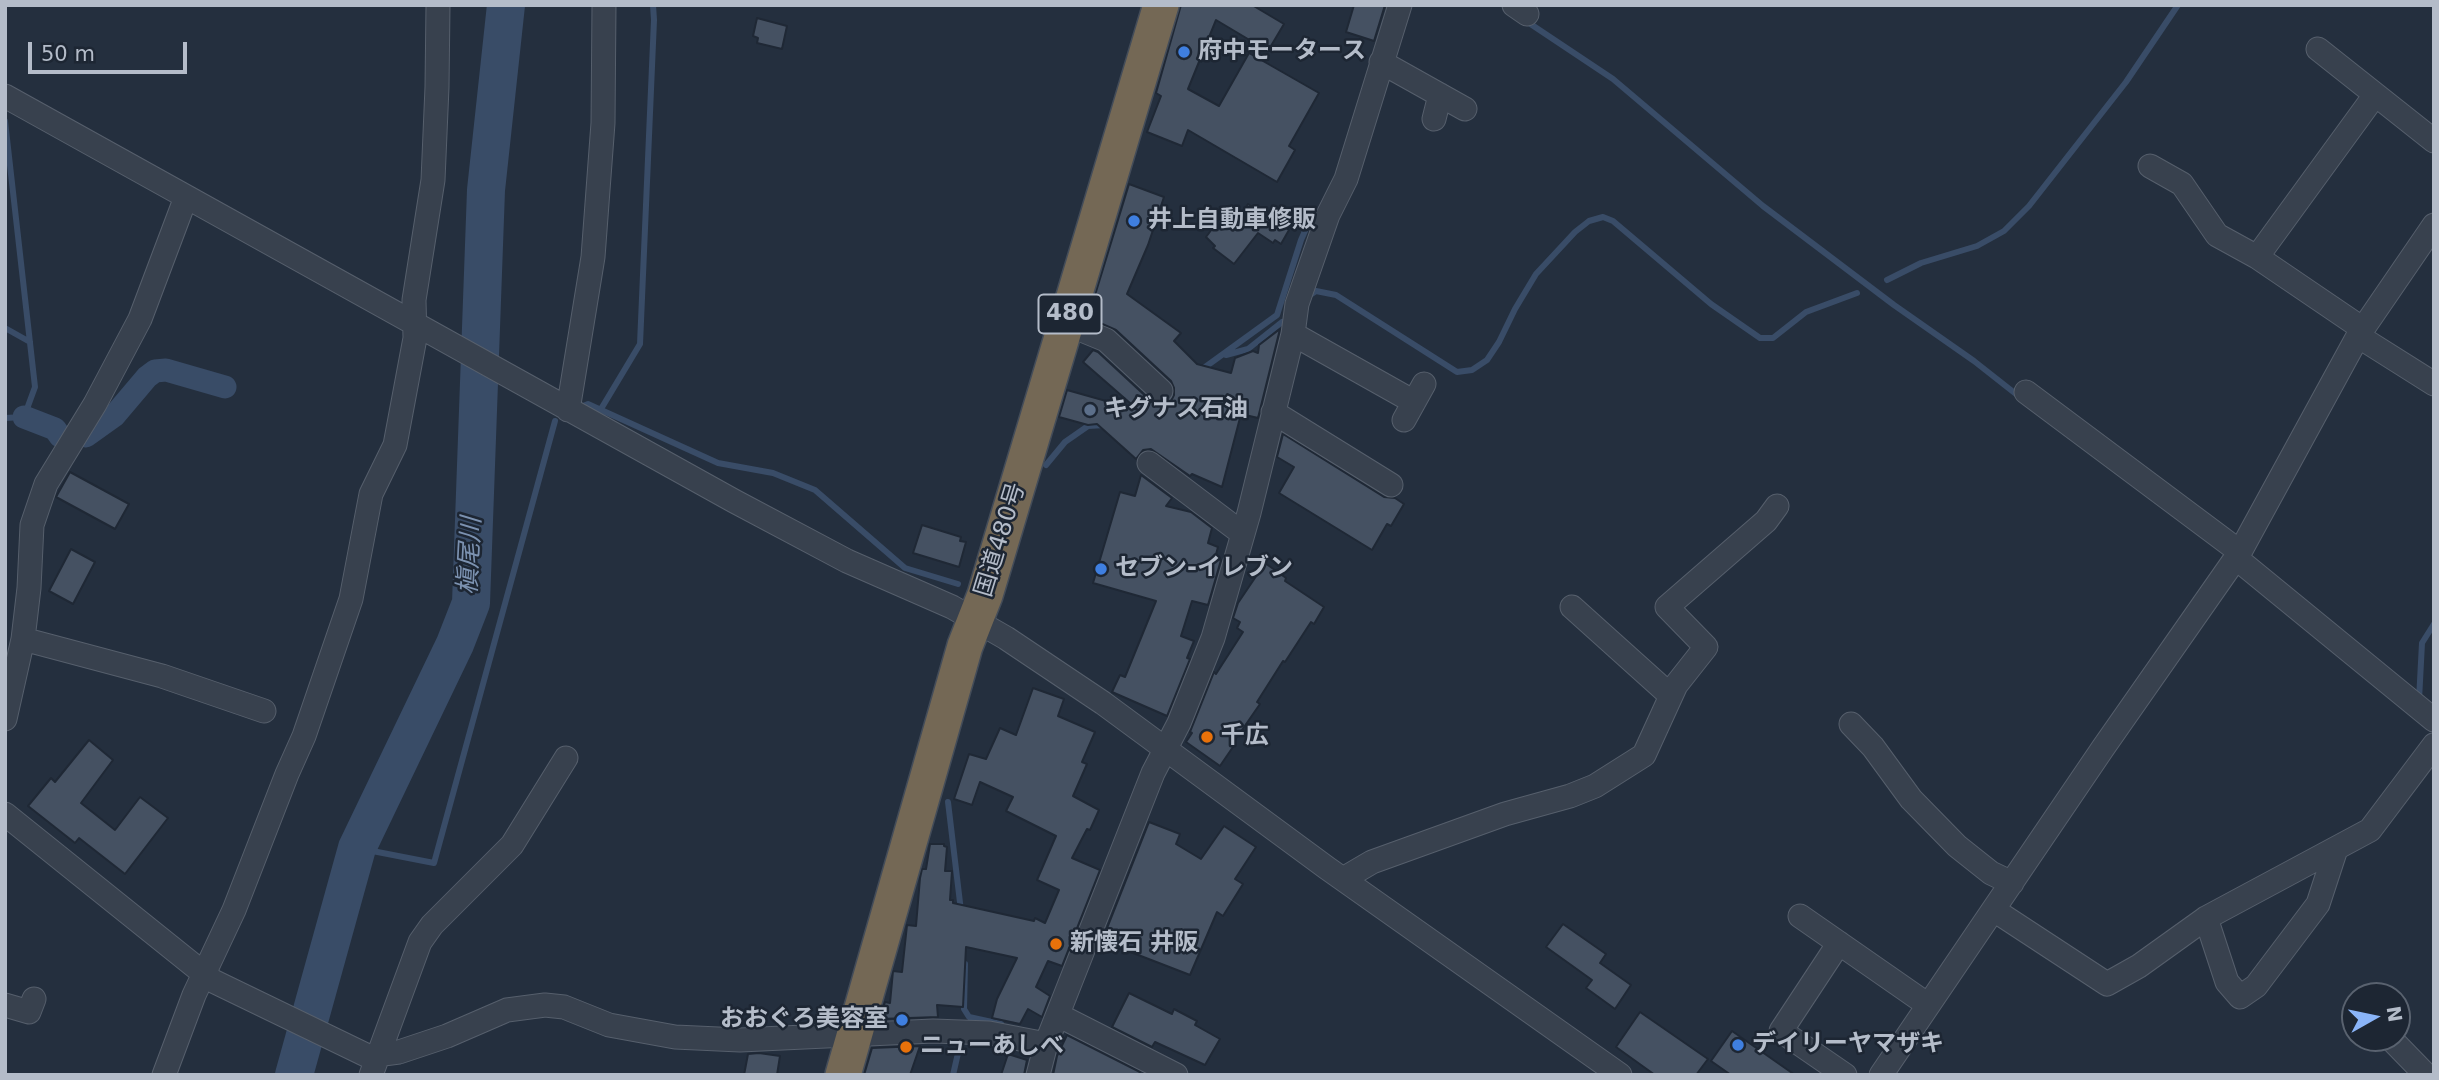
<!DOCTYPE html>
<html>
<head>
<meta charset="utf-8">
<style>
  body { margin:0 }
  #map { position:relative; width:2439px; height:1080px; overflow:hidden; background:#242f3e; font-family:"DejaVu Sans",sans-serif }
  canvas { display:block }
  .frame { position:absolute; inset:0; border:7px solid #b4bcc9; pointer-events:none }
  .north { position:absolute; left:2341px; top:982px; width:70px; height:70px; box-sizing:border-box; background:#1d2633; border:2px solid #59626f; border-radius:50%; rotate:81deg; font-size:19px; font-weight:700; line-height:28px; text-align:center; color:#b4bcc9 }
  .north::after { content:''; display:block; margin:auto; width:24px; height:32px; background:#8ab4f8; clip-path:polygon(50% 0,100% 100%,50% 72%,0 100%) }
  .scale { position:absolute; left:28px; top:42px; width:159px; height:32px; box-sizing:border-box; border:4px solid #b4bcc9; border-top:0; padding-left:9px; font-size:21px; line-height:24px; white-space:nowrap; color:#b4bcc9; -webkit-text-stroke:5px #1d2633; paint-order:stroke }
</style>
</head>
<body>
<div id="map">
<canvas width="2439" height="1080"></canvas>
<div class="frame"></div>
<div class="north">N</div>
<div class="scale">50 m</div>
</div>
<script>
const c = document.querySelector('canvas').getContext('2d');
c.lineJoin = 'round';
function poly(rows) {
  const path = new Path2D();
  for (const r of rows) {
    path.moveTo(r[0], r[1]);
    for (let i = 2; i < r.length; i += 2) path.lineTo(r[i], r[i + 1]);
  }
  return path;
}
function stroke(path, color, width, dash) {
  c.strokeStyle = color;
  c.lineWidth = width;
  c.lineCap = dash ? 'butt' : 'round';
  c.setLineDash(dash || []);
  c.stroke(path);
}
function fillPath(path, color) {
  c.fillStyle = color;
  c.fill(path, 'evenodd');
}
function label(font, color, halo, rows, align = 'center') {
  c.font = font + ' "DejaVu Sans","Noto Sans JP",sans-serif';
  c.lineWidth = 5;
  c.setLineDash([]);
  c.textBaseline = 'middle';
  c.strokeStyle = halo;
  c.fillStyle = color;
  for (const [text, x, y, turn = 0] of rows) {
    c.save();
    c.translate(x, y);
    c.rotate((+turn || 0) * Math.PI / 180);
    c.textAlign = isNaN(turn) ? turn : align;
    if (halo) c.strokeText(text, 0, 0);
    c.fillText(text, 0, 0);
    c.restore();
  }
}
stroke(poly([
  [1526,21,1613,79,1763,206,1894,305,1974,361,2021,398],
  [5,121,35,387,24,417,5,418],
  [1887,280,1921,263,1977,246,2004,231,2029,206,2126,82,2178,5],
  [1310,295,1316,291,1336,295,1457,372,1472,370,1487,360,1499,342,1515,309,1536,274,1575,232,1589,221,1603,217,1613,221,1711,304,1760,338,1773,338,1806,312,1857,293],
  [5,328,30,342],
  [1226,355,1248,349,1282,322],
  [1201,370,1277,315,1301,240,1313,213],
  [583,406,588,404,718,463,773,473,815,490,905,568,958,584],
  [1160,407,1180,388],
  [601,409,640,344,654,20,653,5],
  [1046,465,1065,442,1088,426,1105,425],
  [2419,700,2422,643,2434,624],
  [948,802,961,911],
  [357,848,434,863,555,421],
  [965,964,964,1009,969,1017,1001,1024],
  [953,1075,961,1040]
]), '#394c67', 6);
stroke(poly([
  [24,417,55,429,60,436],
  [86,436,114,416,147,377,155,371,166,370,225,387]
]), '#394c67', 23);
stroke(poly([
  [294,1075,357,848,455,644,471,603,486,190,506,5]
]), '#394c67', 38);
const building = poly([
  [1181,5,1252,5,1284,24,1268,51,1216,20,1188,89,1219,106,1249,53,1319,93,1289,146,1295,150,1277,182,1188,130,1182,146,1147,132,1161,96,1156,93,1181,5],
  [1354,5,1385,5,1374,41,1346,32,1354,5],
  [757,18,787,26,782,49,757,43,758,38,753,36,757,18],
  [1129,184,1164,197,1148,245,1127,294,1181,333,1174,341,1197,364,1231,373,1235,358,1253,351,1258,353,1259,345,1280,329,1258,418,1241,414,1222,487,1192,474,1190,476,1151,449,1143,450,1136,459,1097,424,1088,425,1059,417,1067,390,1138,410,1083,362,1093,350,1098,352,1152,402,1164,404,1171,401,1174,395,1174,388,1171,381,1116,330,1091,319,1099,299,1095,295,1129,184],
  [1248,204,1289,230,1281,244,1275,240,1273,243,1258,233,1234,264,1213,248,1215,246,1206,237,1221,217,1233,226,1248,204],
  [1283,434,1384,497,1395,498,1404,504,1391,526,1387,524,1372,550,1279,493,1294,467,1277,457,1283,434],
  [70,472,129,504,115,529,56,497,70,472],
  [1141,475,1172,498,1166,506,1191,512,1212,528,1208,543,1218,547,1215,558,1221,560,1208,605,1192,601,1181,636,1194,641,1187,658,1190,659,1167,716,1112,692,1120,675,1125,677,1156,601,1093,583,1120,492,1135,496,1141,475],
  [922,525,961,537,960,541,966,542,959,567,913,553,922,525],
  [71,549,95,562,73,604,49,591,71,549],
  [1265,563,1286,578,1285,581,1324,607,1314,624,1311,622,1285,662,1283,661,1257,702,1260,704,1233,743,1235,744,1220,766,1186,742,1192,733,1190,732,1214,672,1216,674,1243,632,1237,628,1240,622,1233,618,1238,603,1265,563],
  [1033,688,1064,699,1058,716,1095,732,1082,762,1087,764,1073,796,1099,810,1090,830,1087,829,1072,858,1100,870,1062,966,1048,961,1036,987,1050,996,1042,1017,1028,1009,1020,1024,992,1018,997,999,1017,958,966,947,963,1007,937,1005,938,1017,880,1019,885,1002,890,1003,893,971,902,972,907,925,916,926,920,878,922,869,926,869,930,844,944,844,944,846,947,847,945,871,952,871,950,900,953,900,953,903,1034,921,1035,918,1045,923,1059,890,1037,880,1056,836,1006,811,1013,797,980,782,972,805,954,799,969,754,986,759,1000,728,1016,735,1033,688],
  [89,740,113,760,81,803,115,830,140,797,168,818,125,874,79,838,75,843,28,806,51,778,55,782,89,740],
  [1149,822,1180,834,1176,844,1201,859,1224,826,1256,847,1235,879,1243,884,1223,916,1217,912,1190,975,1102,941,1149,822],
  [1563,924,1606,954,1600,963,1631,985,1615,1009,1586,988,1592,980,1546,947,1563,924],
  [1129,993,1172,1014,1174,1009,1197,1021,1195,1025,1220,1039,1205,1065,1155,1042,1152,1047,1112,1027,1129,993],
  [1640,1012,1708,1059,1696,1075,1655,1075,1616,1047,1640,1012],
  [1732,1031,1795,1075,1731,1075,1711,1061,1732,1031],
  [1067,1035,1140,1072,1139,1075,1053,1075,1057,1056,1067,1035],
  [920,1046,910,1075,864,1075,872,1048,920,1046],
  [759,1053,780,1056,777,1075,744,1075,748,1054,759,1053],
  [1008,1054,1027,1060,1024,1075,1001,1075,1008,1054]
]);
fillPath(building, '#455162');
stroke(building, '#1f2835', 2);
const minor = poly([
  [1514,5,1527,14],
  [2318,49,2434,141],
  [1381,62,1465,109],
  [5,96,734,501,847,561,952,607,1006,638,1103,703,1327,868,1620,1075],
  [1434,119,1440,95],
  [2150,166,2182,184,2217,235,2257,257,2363,329],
  [2257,257,2375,95],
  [1067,324,1106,340,1161,391],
  [1293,334,1414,402],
  [2358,336,2434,384],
  [2026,392,2240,552],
  [568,410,593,257,603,123,604,5],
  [1273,412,1391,485],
  [1404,420,1424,384],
  [1149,463,1243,534],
  [2236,558,2434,720],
  [1572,607,1671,696],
  [23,639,162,676,264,711],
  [5,719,23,639,29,588,32,525,46,484,95,404,140,319,186,197],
  [1851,724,1873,747,1911,799,1957,846,1991,873,2012,883],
  [5,814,213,981,368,1056,399,1052,447,1036,507,1010,545,1005,564,1007,609,1025,675,1037,740,1040,933,1031,989,1033,1046,1044],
  [1343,879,1372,862,1505,814,1570,796,1595,786,1644,755,1676,685,1706,647,1667,607,1766,521,1777,506],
  [1994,910,2107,984,2139,966,2206,918,2370,830,2434,745],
  [1800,916,1928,1005],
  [2206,918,2227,982,2240,997,2256,986,2318,904,2336,849],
  [1839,943,1781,1031,1845,1075],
  [5,1005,29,1012,34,999],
  [1058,1015,1176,1075],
  [2390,1038,2426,1075],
  [164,1075,194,995,234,910,287,774,304,736,351,599,371,494,395,445,415,338,414,300,433,180,437,87,438,5],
  [371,1075,420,942,432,925,512,845,566,758],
  [1038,1075,1046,1044,1153,773,1179,723,1213,638,1249,513,1293,334,1297,304,1328,215,1346,179,1400,5],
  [1881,1075,2103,748,2240,552,2358,336,2434,225]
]);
const highway = poly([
  [843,1075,965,646,985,595,1161,5]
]);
stroke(minor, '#565f6c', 25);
stroke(highway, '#434c59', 38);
stroke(minor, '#38414e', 23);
stroke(highway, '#746855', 35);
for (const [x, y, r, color] of [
  [1184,52,7,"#3f7fe0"],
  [1134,221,7,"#3f7fe0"],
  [1090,410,7,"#5c6f8a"],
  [1101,569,7,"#3f7fe0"],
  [1207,737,7,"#e8710a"],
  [1056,944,7,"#e8710a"],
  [902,1020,7,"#3f7fe0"],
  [1738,1045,7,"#3f7fe0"],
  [906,1047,7,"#e8710a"]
]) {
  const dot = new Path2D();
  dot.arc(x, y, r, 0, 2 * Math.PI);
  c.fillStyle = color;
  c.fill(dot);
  stroke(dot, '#1d2633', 2.5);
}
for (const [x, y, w] of [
  [1070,314,63]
]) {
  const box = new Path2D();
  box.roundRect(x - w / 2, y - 19.5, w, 39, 5);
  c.fillStyle = '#1d2633';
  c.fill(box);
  stroke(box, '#b4bcc9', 2);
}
label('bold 23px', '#b4bcc9', null, [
  ["480",1070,314]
]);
label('bold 24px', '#b4bcc9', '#1d2633', [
  ["府中モータース",1198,52],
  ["井上自動車修販",1148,221],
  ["キグナス石油",1104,410],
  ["セブン-イレブン",1115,569],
  ["千広",1221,737],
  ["新懐石 井阪",1070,944],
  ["おおぐろ美容室",888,1020,"right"],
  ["デイリーヤマザキ",1752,1045],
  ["ニューあしべ",920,1047]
], 'left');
label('24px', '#b4bcc9', '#1d2633', [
  ["国道480号",1001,540,-73]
]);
label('italic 26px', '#7c92b1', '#1d2633', [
  ["槇尾川",471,556,-87]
]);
</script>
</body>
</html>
